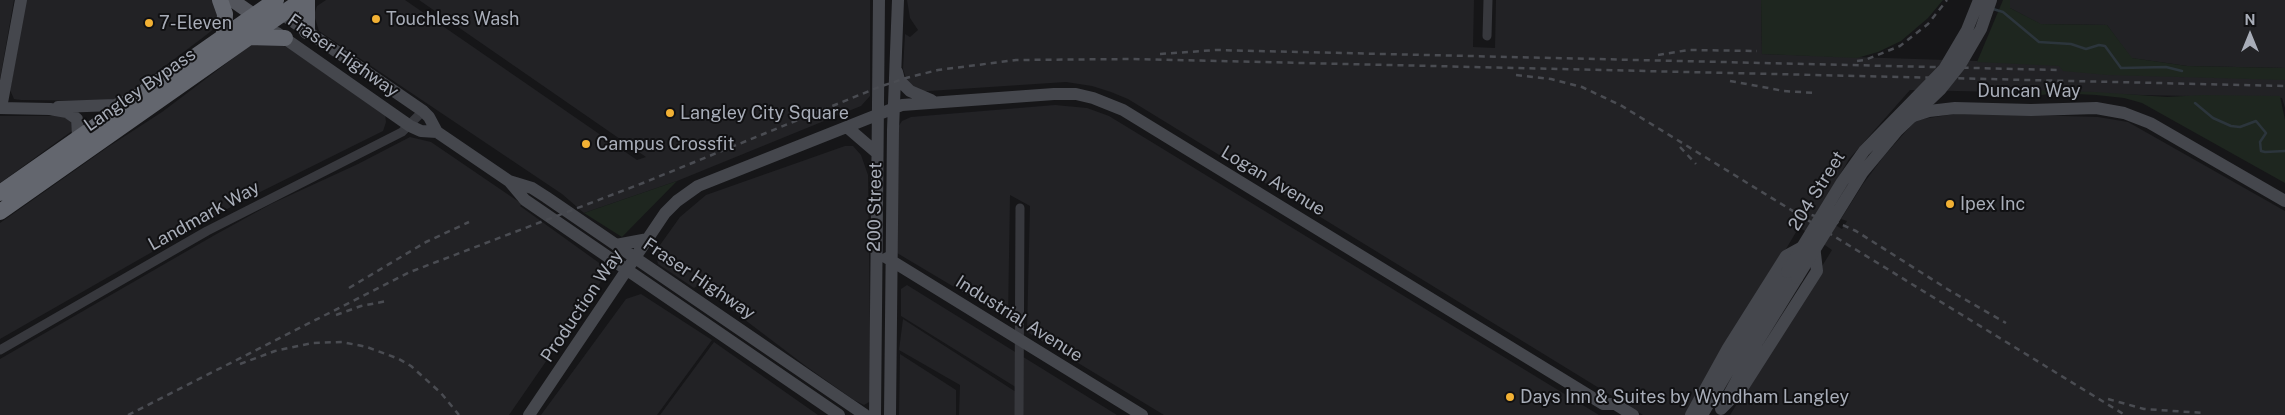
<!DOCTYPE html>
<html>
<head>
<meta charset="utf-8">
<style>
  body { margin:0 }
  #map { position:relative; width:2285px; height:415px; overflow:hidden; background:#161618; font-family:"Public Sans",sans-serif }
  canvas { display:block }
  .north { position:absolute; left:2225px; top:10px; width:50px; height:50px; -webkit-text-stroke:4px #111113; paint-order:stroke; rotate:0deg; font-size:14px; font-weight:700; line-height:20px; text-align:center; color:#a8adb8 }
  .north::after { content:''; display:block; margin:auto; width:18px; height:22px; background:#a8adb8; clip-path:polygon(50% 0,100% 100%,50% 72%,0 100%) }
</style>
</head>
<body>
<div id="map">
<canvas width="2285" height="415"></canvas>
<div class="north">N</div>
</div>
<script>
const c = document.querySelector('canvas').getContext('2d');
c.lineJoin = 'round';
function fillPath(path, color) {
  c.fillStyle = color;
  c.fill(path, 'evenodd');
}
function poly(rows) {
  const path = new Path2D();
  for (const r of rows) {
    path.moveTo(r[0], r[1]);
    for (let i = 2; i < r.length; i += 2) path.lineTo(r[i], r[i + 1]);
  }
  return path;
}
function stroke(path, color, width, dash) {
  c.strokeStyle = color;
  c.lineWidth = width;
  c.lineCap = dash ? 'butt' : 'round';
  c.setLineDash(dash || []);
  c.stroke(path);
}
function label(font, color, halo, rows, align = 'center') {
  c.font = font + ' "Public Sans",sans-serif';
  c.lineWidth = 4;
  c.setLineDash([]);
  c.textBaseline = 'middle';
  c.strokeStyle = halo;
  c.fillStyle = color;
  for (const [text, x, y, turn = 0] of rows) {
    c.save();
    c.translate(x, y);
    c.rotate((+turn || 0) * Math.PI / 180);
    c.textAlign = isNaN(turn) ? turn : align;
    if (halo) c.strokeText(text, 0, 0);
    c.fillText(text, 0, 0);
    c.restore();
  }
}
fillPath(poly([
  [0,0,14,0,0,79],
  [26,0,217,0,218,23,215,28,201,39,125,96,109,101,21,100,14,99,10,90],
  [326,0,405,0,637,160,646,157,419,0,870,0,870,96,861,106,851,110,677,181,584,213,562,194,319,31,314,15,317,6],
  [907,0,1474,0,1473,47,1495,48,1496,0,1761,0,1762,54,2285,71,2285,108,2282,98,1910,90,1849,159,1817,214,1842,229,1847,221,1841,219,1863,184,1884,156,1916,120,1961,113,2098,117,2128,122,2285,211,2285,415,1730,415,1832,250,1799,227,1688,415,1643,415,1128,99,1111,92,1092,86,1066,82,929,91,921,91,908,84,903,69,905,34,910,37,918,30,910,18],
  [2010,0,2285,0,2285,68,2187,66,2131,58,2107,25,2040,24,2010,8],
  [273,40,288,48,385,114,386,122,383,131,236,204,0,339,0,223,108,147,162,112,252,44],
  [1055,105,1087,108,1109,116,1599,415,1164,415,1027,332,1030,206,1010,195,1008,319,897,253,898,127,902,121,911,117],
  [54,114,64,116,71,122,72,131,0,183,0,116,51,116],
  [410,137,431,142,522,204,520,206,609,270,509,415,0,415,0,359,213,236,271,204,358,164],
  [845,146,853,146,861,155,868,175,871,401,864,405,854,400,807,367,699,285,694,288,658,264,655,252,680,217,706,195],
  [907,285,1117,415,1022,415,1022,391,901,316,901,289],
  [641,294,712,340,657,415,541,415,626,299],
  [903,319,1016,392,1017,415,959,415,960,385,899,350],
  [714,342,818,415,660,415],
  [900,354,956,390,956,415,899,415]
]), '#222225');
fillPath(poly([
  [1761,0,1943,0,1928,18,1901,41,1878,52,1857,58,1762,54],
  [2003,0,2010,0,2010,8,2041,24,2107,25,2132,58,2187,66,2285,68,2285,80,2107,75,2063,71,2059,66,1977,62],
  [2025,90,2095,92,2167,97,2202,95,2280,96,2285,120,2285,183,2142,103,2124,98,2096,95,2056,93,2027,97],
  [677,181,622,237,584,213]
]), '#1e261f');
stroke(poly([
  [1993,9,2003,12,2039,42,2071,44,2086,49,2099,45,2105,46,2121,68,2166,67,2182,71],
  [2195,103,2213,118,2231,126,2240,127,2256,121,2266,133,2260,142,2261,151,2265,152,2285,151]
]), '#2c353c', 2.5);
stroke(poly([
  [1487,36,1488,0],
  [0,350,207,231,402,132,423,111],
  [1019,415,1020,208]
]), '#37383d', 9);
stroke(poly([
  [282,14,423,111,429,117,437,132,509,181,525,200,839,415],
  [277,33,410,126,421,131,437,132],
  [897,72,899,80,910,91,931,100],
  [58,107,115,105,127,101],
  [0,108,50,109,67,112,77,119,78,137],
  [1,108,21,0],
  [1910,117,1929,111,1955,108,2031,110,2096,108,2124,113,2150,123,2285,201],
  [848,128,877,153],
  [509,181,532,188,546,197,865,415],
  [616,245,648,239],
  [887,258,1142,415],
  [1727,398,1758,341,1797,278],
  [1721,409,1743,387,1817,271,1814,245],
  [529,415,665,213,677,201,698,186,902,105,1054,94,1076,94,1093,98,1123,110,1603,404,1615,404,1633,415],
  [875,415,879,0],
  [890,415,893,130,898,0],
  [1691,415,1728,348,1786,256,1806,245],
  [1702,415,1787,272]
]), '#45474d', 12);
stroke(poly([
  [232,0,262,21]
]), '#53555c', 14);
stroke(poly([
  [220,0,225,14,224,34],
  [307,31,307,0],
  [248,37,285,38],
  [0,193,276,0],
  [0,212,302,0]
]), '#63666e', 16);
stroke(poly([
  [1160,54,1216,50,2059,70],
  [1658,55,1688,50,1757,51],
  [1857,61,1865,60,1900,46,1928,24,1947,0],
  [1516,75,1551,79,1582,87,1622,106,2125,415],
  [1730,81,1784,91,1815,93],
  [1680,147,1696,164],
  [1801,212,1836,222,1856,231,1952,292,2006,323],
  [349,288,426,242,469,222],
  [336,315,361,306,387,301],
  [240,364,275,351,312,343,342,342,367,347,399,359,411,366,441,393,459,415],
  [2108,399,2144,409,2204,413],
  [128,415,410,272,643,183,879,87,906,78,938,70,1016,60,1133,59,2285,86]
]), '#4a4c52', 2.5, [6, 5]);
stroke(poly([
  [1787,272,1842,182,1864,151,1944,69,1967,30,1979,0],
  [1797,278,1862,173,1897,131,1940,90,1960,65,1981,29,1991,0]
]), '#45474d', 12);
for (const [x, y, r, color] of [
  [376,19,5,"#f2b134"],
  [149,23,5,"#f2b134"],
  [670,113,5,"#f2b134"],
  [586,144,5,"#f2b134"],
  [1950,204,5,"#f2b134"],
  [1510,397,5,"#f2b134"]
]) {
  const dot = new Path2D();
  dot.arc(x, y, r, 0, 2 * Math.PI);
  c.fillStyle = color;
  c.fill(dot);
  stroke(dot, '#111113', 2);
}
label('18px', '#a8adb8', '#111113', [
  ["Touchless Wash",386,19],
  ["7-Eleven",159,23],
  ["Langley City Square",680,113],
  ["Campus Crossfit",596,144],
  ["Ipex Inc",1960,204],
  ["Days Inn & Suites by Wyndham Langley",1520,397]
], 'left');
label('18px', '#a8adb8', '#111113', [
  ["Fraser Highway",343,56,35],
  ["Langley Bypass",140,90,-35],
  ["Duncan Way",2029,91],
  ["Logan Avenue",1273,181,31],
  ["204 Street",1817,191,-58],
  ["200 Street",875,207,-89],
  ["Landmark Way",204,216,-29],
  ["Fraser Highway",699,279,34],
  ["Production Way",582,306,-56],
  ["Industrial Avenue",1019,319,32]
]);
</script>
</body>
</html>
